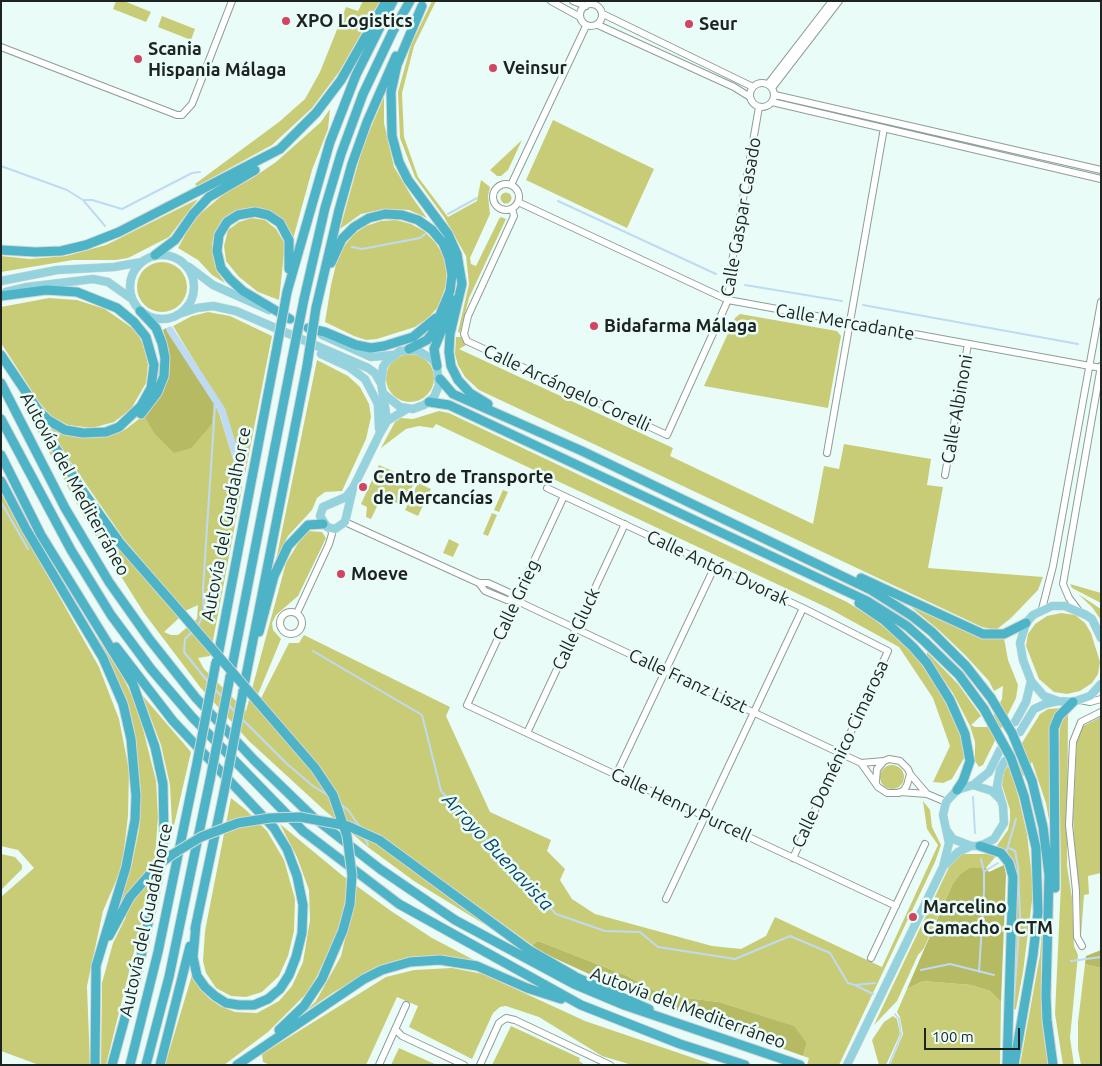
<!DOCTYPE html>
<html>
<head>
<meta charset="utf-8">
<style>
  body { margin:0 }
  #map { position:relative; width:1102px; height:1066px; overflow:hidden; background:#eafcf7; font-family:Ubuntu,sans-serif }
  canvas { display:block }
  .frame { position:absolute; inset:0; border:2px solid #1c2321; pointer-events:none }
  .scale { position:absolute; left:924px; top:1028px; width:96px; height:22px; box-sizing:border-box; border:2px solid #1c2321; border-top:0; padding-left:6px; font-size:15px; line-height:18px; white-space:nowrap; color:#1c2321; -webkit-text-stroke:4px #eafcf7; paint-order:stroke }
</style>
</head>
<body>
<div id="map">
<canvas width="1102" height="1066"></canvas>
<div class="frame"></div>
<div class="scale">100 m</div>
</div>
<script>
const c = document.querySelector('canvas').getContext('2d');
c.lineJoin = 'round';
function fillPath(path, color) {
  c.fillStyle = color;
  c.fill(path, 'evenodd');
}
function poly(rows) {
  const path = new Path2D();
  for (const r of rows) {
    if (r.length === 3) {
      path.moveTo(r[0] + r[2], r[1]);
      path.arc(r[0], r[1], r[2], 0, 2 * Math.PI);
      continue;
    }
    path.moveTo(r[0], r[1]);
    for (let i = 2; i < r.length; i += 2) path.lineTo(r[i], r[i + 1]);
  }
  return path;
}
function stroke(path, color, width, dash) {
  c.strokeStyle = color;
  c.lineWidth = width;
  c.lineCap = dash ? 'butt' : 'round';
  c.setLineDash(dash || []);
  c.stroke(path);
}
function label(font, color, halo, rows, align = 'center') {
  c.font = font + ' Ubuntu,sans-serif';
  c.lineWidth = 5;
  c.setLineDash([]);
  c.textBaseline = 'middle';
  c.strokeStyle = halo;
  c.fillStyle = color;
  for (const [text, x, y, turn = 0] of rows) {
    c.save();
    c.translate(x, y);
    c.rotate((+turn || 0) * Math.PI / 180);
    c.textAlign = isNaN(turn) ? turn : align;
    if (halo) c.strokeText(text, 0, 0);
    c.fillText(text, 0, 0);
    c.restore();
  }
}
fillPath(poly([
  [116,1,124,1,151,12,146,22,113,9],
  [363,1,380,1,339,72,312,108,272,145,197,186,195,184,279,122,305,99,320,72,346,7,358,11],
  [432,1,436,1,414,46,402,93,404,137,418,177,448,217,477,201,481,180,490,187,488,196,490,214,470,258,471,264,476,266,499,219,501,217,506,219,469,298,460,333,458,332,469,284,466,256,444,217,415,177,400,138,398,92,411,45],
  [162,16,195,29,191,40,158,27],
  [384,97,384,123,394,167,412,197,427,218,409,210,384,209,361,214,340,229,363,146],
  [330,109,328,129,312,170,293,239,284,224,258,209,222,223,212,243,219,274,225,283,212,275,198,260,178,248,194,219,225,193,251,179,276,162,321,122],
  [553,120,654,169,627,228,526,180],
  [522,140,508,170,501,176,497,176,490,170],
  [506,198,5.5],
  [198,199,169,237,128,258,116,260,73,260,1,272,1,256,30,259,66,256,106,245],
  [252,218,265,220,276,229,285,244,279,300,258,292,239,277,226,261,224,246,228,230,239,222],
  [396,220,411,224,424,231,435,242,443,255,447,270,446,285,438,307,428,318,415,327,377,339,366,340,354,336,325,322,331,285,337,260,344,246,354,234,366,226,381,221],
  [162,287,25],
  [49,298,77,300,105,309,135,330,145,347,148,365,146,383,131,409,114,422,92,428,68,425,51,416,39,402,1,343,1,307],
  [208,312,230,316,272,336,245,474,226,413,173,326,192,316],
  [740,314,837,331,841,336,828,408,704,386,735,318],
  [456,337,461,337,466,345,459,349,673,448,670,456,813,524,824,466,839,469,844,444,931,459,927,485,943,487,928,568,1043,577,1038,590,1011,618,996,630,982,627,479,390,465,377,458,365,455,354],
  [410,378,24],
  [317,360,348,376,360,387,369,404,371,417,366,439,342,491,325,492,317,498,312,510,288,536,276,560],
  [214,402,219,413,242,488,210,656,198,658,204,669,246,711,286,563,302,537,309,531,322,532,326,538,298,596,276,615,272,623,273,630,281,639,254,704,257,706,289,643,299,643,304,635,450,707,446,716,490,812,551,840,547,851,565,869,560,880,572,899,595,914,712,946,741,949,766,936,775,917,882,967,938,845,927,829,923,801,930,810,932,827,941,845,935,862,839,1065,807,1065,809,1058,803,1056,807,1043,793,1026,719,1002,663,995,625,975,538,941,532,945,382,837,505,937,414,881,369,848,323,809,249,741,200,687,144,613,85,519,26,409,68,476,118,547,179,618,164,632,171,635,178,635,197,619,198,605,185,611,124,539,66,455,50,427,72,435,94,437,111,435,126,429,144,415,204,432,212,424],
  [439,411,449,413,847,602,874,619,902,642,920,662,952,712,964,746,964,758,952,779,943,783,933,782,950,746,933,698,899,647,830,609,436,424,433,428,419,426,406,429,381,448,395,422,401,418,413,419],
  [379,465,415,481,403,506,382,496,371,519,366,517,367,507,361,504],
  [418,483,431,489,418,516,405,510],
  [503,490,508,492,499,512,494,510],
  [1,493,99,667,119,719,129,770,128,816,122,867,103,911,87,986,90,1065,39,1065,1,1051,1,897,34,868,18,850,1,846],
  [492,513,497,515,488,536,483,534],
  [449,539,459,544,453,557,443,553],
  [1070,584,1101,593,1101,603,1072,588],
  [1078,594,1101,609,1101,620,1092,607],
  [911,607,985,638,1004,638,1008,660,1018,685,1016,698,983,765,979,767,975,761,975,742,970,726,953,693,927,656,927,652,958,684,981,716,971,725,975,727,987,727,1002,699,1003,686,994,691,989,681,965,655,940,631],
  [1061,613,1075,615,1085,623,1091,633,1100,662,1098,674,1092,683,1080,691,1067,694,1054,692,1039,679,1026,646,1028,634,1035,624,1047,616],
  [96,636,121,673,138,709,156,781,158,817,155,857,147,899,106,1065,101,1065,102,983,113,943,126,917,125,913,136,884,117,909,132,864,139,830,141,792,133,724,122,691],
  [142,695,191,752,169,847,172,825,170,785,161,745],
  [1061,708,1055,714,1051,726,1053,843,1046,803,1032,762,1016,787,1027,834,1032,877,1032,901,1023,972,1016,1009,1013,1010,1016,935,1016,873,1011,858,996,847,1008,830,1010,820,1010,810,1002,785,1004,772,1040,714,1048,709],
  [1068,713,1067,866,1072,898,1074,946,1078,955,1070,1038,1074,1065,1063,1065,1055,1014,1061,884,1059,742,1060,727,1063,718],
  [1101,717,1101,873,1088,876,1089,894,1084,895,1081,936,1080,896,1076,871,1073,818,1077,738,1081,727],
  [892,777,12],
  [231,798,246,810,267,831,284,860,295,899,294,931,288,956,279,976,262,992,246,997,231,996,216,988,206,973,203,961,205,931],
  [280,824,343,876,391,911,432,938,474,960,437,956,374,970,334,992,305,1012,316,1001,341,956,352,910,346,898,339,929,317,976,307,993,268,1032,224,1065,165,1065,192,975,200,989,210,999,220,1006,235,1012,257,1013,279,1001,292,986,303,962,310,920,309,890,297,857],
  [1,854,15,857,22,865,22,869,1,890],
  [962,854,989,854,996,856,986,868,969,868,960,874,952,885,924,948,918,955,897,1001,874,1025,950,865],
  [1044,905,1041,969,1043,1028,1048,1065,1020,1065,1040,955],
  [1085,964,1101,968,1101,1065,1081,1065,1078,1049,1078,1022],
  [452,968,483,974,585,1021,714,1065,632,1065,602,1056,539,1017,506,1006,500,1007,493,1013,472,1059,409,1027,418,1006,397,997,366,1065,270,1065,263,1062,262,1054,386,977,414,970],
  [923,981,971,985,990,991,1001,1002,1000,1065,890,1065,903,1034,900,1017,897,1012,907,989],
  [893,1016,897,1019,900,1034,886,1065,879,1065,872,1040,884,1022],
  [511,1026,580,1058,579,1061,585,1065,492,1065],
  [399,1048,437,1065,391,1065]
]), '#c8cc77');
fillPath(poly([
  [166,328,214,402,212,424,191,448,174,453,154,433,144,415,166,382,169,365,169,351,163,330],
  [1004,865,1006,875,1001,1002,990,991,971,985,923,981,907,989,952,885,960,874,969,868,986,868,989,872],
  [538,941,625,975,663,995,719,1002,794,1026,807,1043,803,1056,637,996,541,952,532,945],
  [1101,950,1101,968,1085,964,1086,956]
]), '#b6ba62');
stroke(poly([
  [1,166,67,190,83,200,105,226],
  [83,200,92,200,122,209,192,173,200,172],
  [558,201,716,274],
  [448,214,477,198],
  [352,247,362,249,420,238,425,234],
  [745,285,842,301],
  [863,305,1078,344],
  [1,502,28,549],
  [197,627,204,613,203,589,215,406,214,397],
  [192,632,185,639,184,652,209,683],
  [313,651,422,715,441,791,556,914,605,931,640,932,658,947,735,959,790,936,830,953,848,983,855,985,875,983],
  [214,688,223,698],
  [227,703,236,713],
  [241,718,286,763,313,786,329,796],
  [973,797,975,833],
  [339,803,348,810,360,827],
  [364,836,368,845],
  [1009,848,1015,851,1018,866,1020,915,1014,1001],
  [1006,853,1016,819],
  [985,871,998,863],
  [1071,961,1101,957],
  [921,970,950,964,994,975],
  [979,972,984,891,984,872,981,859],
  [855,985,873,994],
  [889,1065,901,1035,899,1019,895,1014]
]), '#bfdbf3', 2);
stroke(poly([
  [170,330,222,410,241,474]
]), '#bfdbf3', 7);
const minor = poly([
  [551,1,580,17],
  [573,1,586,6],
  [591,15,11],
  [603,14,753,87],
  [598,25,734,87,750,97],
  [1,47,177,115,182,115,192,104,232,1],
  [762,95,12],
  [768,84,832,1],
  [772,88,839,1],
  [775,95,1101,170],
  [772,102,1101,179],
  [506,197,13],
  [511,185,586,26],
  [518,202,728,300,1101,368],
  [512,209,514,216,468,316,464,334,467,341,667,435,728,300,732,262,759,107],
  [827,453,884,128],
  [945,475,968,344],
  [547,488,803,608,888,651,793,858],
  [564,496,467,705,896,906],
  [345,522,479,583,488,583,510,593,515,600],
  [479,583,485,591,507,600,515,600,861,763,884,761],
  [1042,609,1053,566,1101,302],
  [1079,611,1069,598,1063,584,1101,366],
  [291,623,11],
  [297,613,329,544,332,534,331,528],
  [1080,700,1090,702,1101,699],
  [527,733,625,524],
  [861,763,878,787,887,793,899,793,904,790,907,785,910,774,908,769,900,761,889,759,884,761,877,769,876,781],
  [910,774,927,794],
  [616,775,715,566],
  [900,792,927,794,946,802],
  [666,899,803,608],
  [1082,946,1077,937,1076,891,1069,825,1073,742,1081,722,1101,712],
  [871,958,925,844],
  [395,1029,402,1036,464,1065],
  [379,1065,406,1005],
  [480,1065,499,1023,506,1018,515,1020,610,1065]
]);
const major = poly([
  [162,287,32],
  [189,267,213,285,269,310],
  [1,281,57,270,114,267,142,262],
  [6,292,27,287,93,279,108,282,132,299],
  [182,313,197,308,213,306,236,311,368,368,375,373,380,382],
  [322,335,371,357,392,355],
  [321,354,349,367,365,379,378,404,379,428],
  [379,435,386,413,381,383,383,367,387,361,400,351,417,350,432,359,437,366,439,385,434,397,424,405,413,409,400,407,384,394],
  [353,488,346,497,323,507,320,516,327,527,335,529,345,522,353,488,379,435,387,421,407,409],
  [1101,638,1092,619,1086,615,1065,606,1052,606,1033,615,1026,623,1020,643,1023,660,1031,681,1044,696,1058,701,1073,702,1090,696,1101,684],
  [1015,722,1026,702,1031,681],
  [1020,732,1034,709,1045,704,1058,701],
  [973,785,989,772,1000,750],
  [947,831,953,839,971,846,980,846,994,839,1004,823,1003,806,997,786,1000,770,1005,761],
  [946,864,958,852,971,846],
  [847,1065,943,867,949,843,943,815,946,802,957,790,973,785,992,791,1000,799]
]);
const highway = poly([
  [422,6,397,65,391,92,392,136,399,162,408,180,448,234,457,254,462,284,450,334,449,352,451,366,458,380,470,393,488,404],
  [1,250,35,252,61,251,86,245,119,232,280,149,316,113,341,80,386,1],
  [155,255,175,240,193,214,209,197,255,170],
  [331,263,342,239,354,227,369,218,385,214,402,215,418,220,432,230,443,243,449,258,452,275,450,291,432,334,427,340,409,349],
  [289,269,289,240,280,223,268,215,255,212,238,215,227,222,219,235,217,251,221,268,230,279,243,291,290,319],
  [287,292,330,142,356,75,393,1],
  [1,296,46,290,77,292,117,308,134,322,146,337,154,365,151,388,141,406,119,427,106,432,83,433,65,430,48,420,38,410,1,355],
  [304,299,325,208,341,154,363,94,393,31,410,1],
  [316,308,339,210,352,164,367,122,396,56],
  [140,311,156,328,162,343,165,358,164,376,157,393,141,414],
  [308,328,325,332,356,345,371,348,384,346,413,337,436,318],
  [437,366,434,349,454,300],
  [440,379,453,394,582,451,871,590,912,616,932,632,966,666,991,698],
  [1,383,65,508,109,582,150,640,196,698,254,760,313,817,380,869,455,920,574,984,624,1005,800,1065],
  [429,402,449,405,867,601,907,626,925,642,959,675,984,709],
  [32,409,79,486,120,543,182,614],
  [1,419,71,550,111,615,151,669,192,717,303,831,399,904,581,1005,680,1044,745,1065],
  [1,455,41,535,133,684,155,747,163,784,164,835,161,864,138,970,112,1065],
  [1,481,26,529,103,658,123,704,131,739,136,796,135,820,126,867,96,966,95,1065],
  [861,578,983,634,1004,634,1026,623],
  [859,603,884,620,913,647,927,663,950,700,965,734,970,761,963,781,957,790],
  [259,632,274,576,288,546,308,525,323,524],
  [116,647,173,721,274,828,287,849,297,876,303,905,302,933,296,957,289,975,280,989,268,999,254,1005,239,1005,226,1003,215,996,205,987,197,976,193,957,196,924],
  [217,661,276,352],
  [230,677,292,359],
  [243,691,307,366],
  [1032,781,1043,827,1049,875,1046,996,1047,1020,1053,1065],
  [379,840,529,950,576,977,649,1009],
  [980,846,1001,853,1009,863,1013,877,1007,1065],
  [1055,888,1054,728,1059,716,1073,702],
  [195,929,224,792],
  [109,936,130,897],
  [279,1030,304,1006,322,979,343,930],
  [130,1065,158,952,196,768],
  [146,1065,169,977,210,780],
  [160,1065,190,946],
  [237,1065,364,979,382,970,410,962,440,960,477,966,527,988,561,999],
  [1014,1065,1033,955,1038,912,1036,848,1024,796]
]);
stroke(minor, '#8e9e99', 8);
stroke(major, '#d6d7d7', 9);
stroke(highway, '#d6d7d7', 11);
stroke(minor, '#fff', 6);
stroke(major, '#94d2dd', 8);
stroke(highway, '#4cb4c6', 9);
const highwayBridge = poly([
  [276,352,287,292],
  [292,359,304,299],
  [307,366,316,308],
  [182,614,315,768,333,795,347,836,352,875,350,904,343,930],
  [991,698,1012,733,1032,781],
  [984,709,1011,758,1024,796],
  [196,768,216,662],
  [210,780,230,677],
  [224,792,243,692],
  [130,897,158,865,173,854,201,837,238,823,270,818,300,817,348,826,379,840]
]);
stroke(highwayBridge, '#d6d7d7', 11, []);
stroke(highwayBridge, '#4cb4c6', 9);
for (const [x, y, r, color] of [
  [286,21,5,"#d34463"],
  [689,24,5,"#d34463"],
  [138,59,5,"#d34463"],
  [493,68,5,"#d34463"],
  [594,326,5,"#d34463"],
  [363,487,5,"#d34463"],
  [341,574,5,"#d34463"],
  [913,917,5,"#d34463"]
]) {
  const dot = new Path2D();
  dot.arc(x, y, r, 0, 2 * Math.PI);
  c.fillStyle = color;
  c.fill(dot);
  stroke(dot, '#eafcf7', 2);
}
label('bold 18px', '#1c2321', '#eafcf7', [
  ["XPO Logistics",296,21],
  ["Seur",699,24],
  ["Scania",148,49],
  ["Hispania Málaga",148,70],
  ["Veinsur",503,68],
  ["Bidafarma Málaga",604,326],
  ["Centro de Transporte",373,477],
  ["de Mercancías",373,498],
  ["Moeve",351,574],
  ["Marcelino",923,907],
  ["Camacho - CTM",923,928]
], 'left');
label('18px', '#1c2321', '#eafcf7', [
  ["Calle Gaspar Casado",741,217,-80],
  ["Calle Mercadante",845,322,10],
  ["Calle Arcángelo Corelli",567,388,25],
  ["Calle Albinoni",957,409,-80],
  ["Autovía del Mediterráneo",75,484,61],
  ["Autovía del Guadalhorce",226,524,-79],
  ["Calle Antón Dvorak",718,568,25],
  ["Calle Grieg",516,600,-65],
  ["Calle Gluck",576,629,-65],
  ["Calle Franz Liszt",688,681,25],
  ["Calle Doménico Cimarosa",840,754,-65],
  ["Calle Henry Purcell",681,805,25],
  ["Autovía del Guadalhorce",146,920,-78],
  ["Autovía del Mediterráneo",688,1008,20]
]);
label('italic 19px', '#0b446a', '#eafcf7', [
  ["Arroyo Buenavista",498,852,47]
]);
</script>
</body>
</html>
